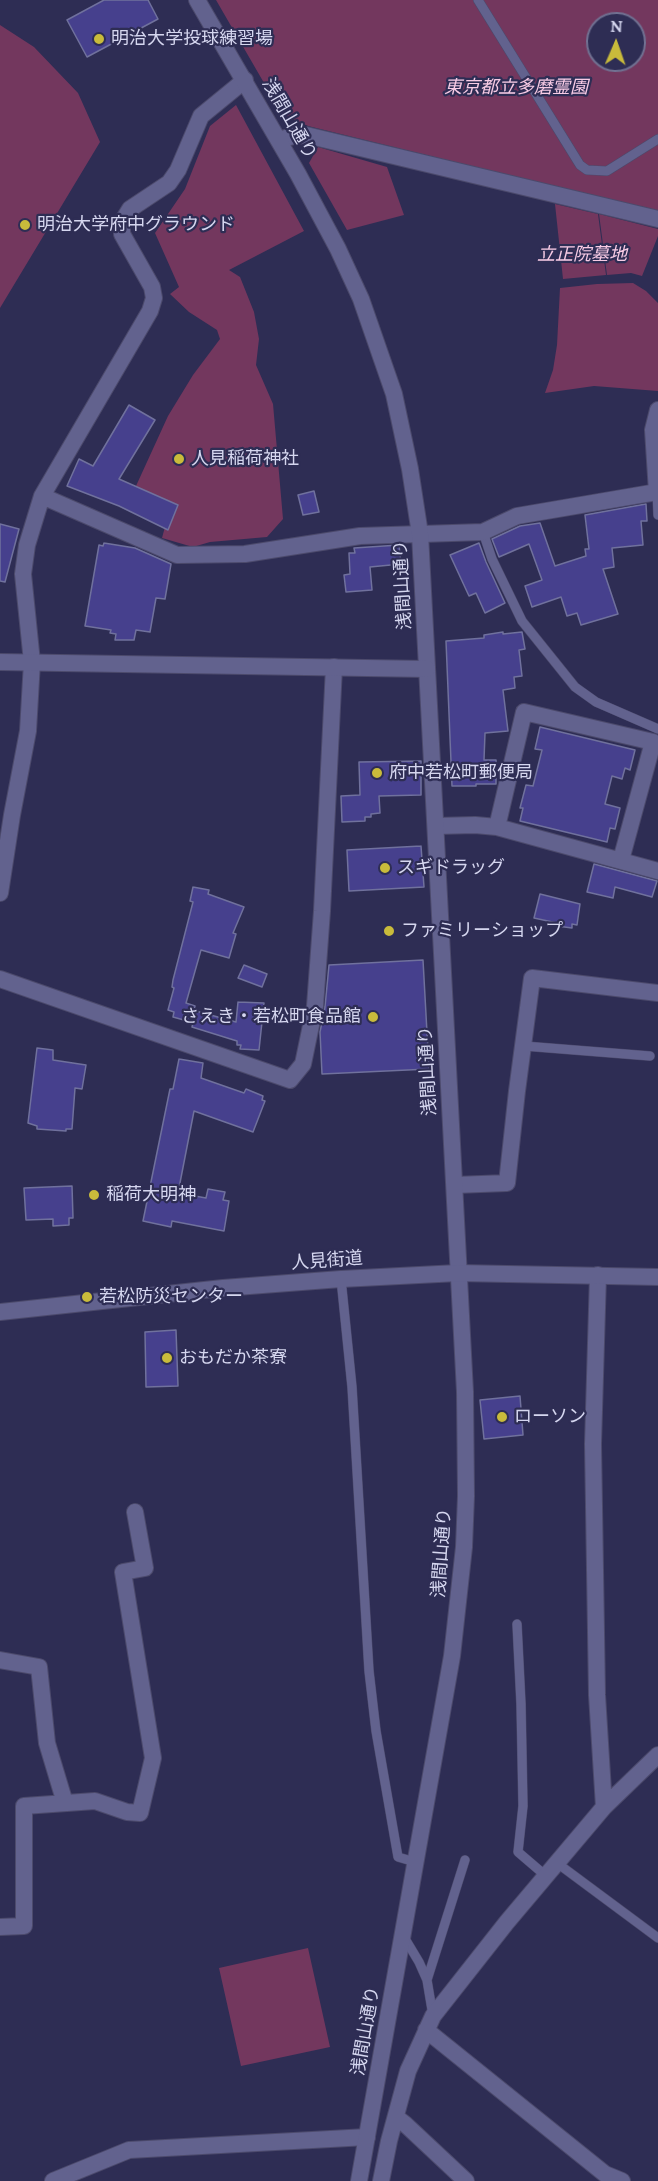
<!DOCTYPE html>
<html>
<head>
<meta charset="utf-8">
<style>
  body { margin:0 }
  #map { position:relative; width:658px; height:2181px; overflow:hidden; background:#2e2d54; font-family:Lora,serif }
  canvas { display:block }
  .north { position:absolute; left:586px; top:12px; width:60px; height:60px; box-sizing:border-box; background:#2e2d54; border:2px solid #717192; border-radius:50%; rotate:2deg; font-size:16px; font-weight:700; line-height:24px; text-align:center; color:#d5d6ef }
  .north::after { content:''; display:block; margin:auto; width:21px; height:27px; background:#c9bb3b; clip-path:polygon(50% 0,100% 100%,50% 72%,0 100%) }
</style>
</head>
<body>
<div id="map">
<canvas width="658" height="2181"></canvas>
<div class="north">N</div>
</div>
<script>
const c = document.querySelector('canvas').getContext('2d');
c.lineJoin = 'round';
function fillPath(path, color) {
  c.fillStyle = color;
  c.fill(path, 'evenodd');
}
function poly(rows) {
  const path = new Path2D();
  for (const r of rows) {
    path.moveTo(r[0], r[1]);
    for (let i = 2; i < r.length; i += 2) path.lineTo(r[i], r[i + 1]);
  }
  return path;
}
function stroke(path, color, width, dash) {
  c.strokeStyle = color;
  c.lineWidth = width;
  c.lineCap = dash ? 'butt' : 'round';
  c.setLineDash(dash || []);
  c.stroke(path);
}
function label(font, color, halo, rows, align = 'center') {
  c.font = font + ' Lora,"Noto Sans JP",serif';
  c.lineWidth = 4.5;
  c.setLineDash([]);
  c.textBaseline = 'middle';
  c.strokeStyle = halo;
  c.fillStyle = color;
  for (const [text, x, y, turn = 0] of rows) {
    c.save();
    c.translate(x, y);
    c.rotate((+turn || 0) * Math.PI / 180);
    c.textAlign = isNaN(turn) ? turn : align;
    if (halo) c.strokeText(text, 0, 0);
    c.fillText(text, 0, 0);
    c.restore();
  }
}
fillPath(poly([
  [216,0,658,0,658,212,308,126,282,114],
  [598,24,634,24,634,60,598,60],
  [0,25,34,47,78,93,100,142,0,308],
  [236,105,304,231,229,270,240,277,254,312,259,339,256,365,273,404,283,519,267,537,210,542,193,547,162,538,170,508,136,486,168,416,193,375,220,339,217,330,189,312,170,294,179,287,155,233,185,189,210,126],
  [318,147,387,167,404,215,347,230,309,163],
  [555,204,598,214,606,275,563,279],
  [599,214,658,229,658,236,642,276,631,273,607,275],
  [633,283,646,291,658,303,658,391,594,386,545,393,553,370,557,345,560,288,597,284],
  [308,1948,330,2047,241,2066,219,1968]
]), '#73375e');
const building = poly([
  [104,0,148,0,158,19,87,57,67,20,104,0],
  [129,405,155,420,119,479,178,505,168,530,119,506,67,486,79,459,93,466,129,405],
  [314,491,319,512,303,515,298,495,314,491],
  [646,504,647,521,641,521,643,545,612,548,614,567,603,569,618,614,581,625,577,613,567,616,561,597,532,607,525,586,542,580,529,544,499,557,492,539,520,526,540,523,555,566,586,556,585,549,589,549,585,515,646,504],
  [0,524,19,529,5,582,0,581,0,524],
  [104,543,135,548,171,564,165,599,156,598,150,632,136,630,134,640,115,640,116,634,110,633,111,630,85,626,99,545,103,546,104,543],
  [479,543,486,562,505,603,485,613,476,593,469,596,450,555,479,543],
  [399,545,401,564,370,567,372,590,346,592,344,575,350,574,349,553,355,553,354,548,399,545],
  [503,632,503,634,522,632,525,649,519,650,522,676,514,677,515,688,503,690,508,731,485,733,484,760,496,760,496,784,476,784,476,786,452,786,446,641,484,638,484,635,503,632],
  [540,727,635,750,630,770,625,768,622,779,612,776,605,804,620,808,615,829,610,828,607,842,520,821,523,808,520,808,526,785,533,786,542,750,535,749,540,727],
  [421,761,421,795,379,796,380,813,371,814,371,817,365,817,365,821,342,822,341,796,360,795,359,762,421,761],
  [421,846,424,887,349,891,347,850,421,846],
  [594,864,657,881,652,897,615,887,613,898,587,892,594,864],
  [193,887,209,890,208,894,244,907,233,933,236,934,229,958,201,950,186,1003,195,1006,191,1022,173,1017,174,1012,168,1010,174,988,172,987,173,980,193,902,190,901,193,887],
  [540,894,580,904,577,925,572,924,572,928,557,926,557,923,534,918,540,894],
  [423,960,429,1069,322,1074,320,1032,325,1007,329,965,423,960],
  [244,965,267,974,262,987,238,978,244,965],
  [238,1002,264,1003,259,1050,240,1049,241,1045,237,1045,237,1041,192,1027,196,1011,236,1022,238,1002],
  [37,1048,53,1050,53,1060,86,1065,82,1089,75,1088,72,1129,66,1129,66,1131,37,1129,37,1126,28,1123,37,1048],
  [179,1059,203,1063,201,1078,244,1093,246,1089,263,1096,262,1100,265,1101,253,1132,194,1111,178,1193,206,1198,208,1189,225,1192,223,1200,229,1201,224,1231,172,1221,171,1227,143,1221,170,1089,173,1089,179,1059],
  [72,1186,73,1218,69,1218,69,1225,53,1226,53,1219,26,1220,24,1188,72,1186],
  [176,1330,178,1386,146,1387,145,1332,176,1330],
  [520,1396,523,1435,484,1439,480,1400,520,1396]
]);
fillPath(building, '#46408d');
stroke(building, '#70719d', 1.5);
const service = poly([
  [478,0,580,165,587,170,607,171,658,139],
  [657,492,658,515],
  [483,532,492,559,522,621,575,687,596,702,658,729],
  [524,1046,650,1056],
  [341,1279,352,1387,369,1671,376,1731,398,1857,415,1862],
  [517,1624,521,1704,523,1806,518,1852,546,1876],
  [557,1863,658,1938],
  [404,1937,419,1962,427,1980,433,2016],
  [427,1980,465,1860]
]);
const minor = poly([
  [279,140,293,136,306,135,658,219],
  [42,496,177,555,245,554,360,536,483,532,517,516,657,492,653,430,658,410],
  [436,826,475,825,497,827,658,871],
  [497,827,524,712,653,742,621,860],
  [0,893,12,815,28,731,32,662,23,574,27,545,42,496,150,311,154,298,152,287,122,234,122,222,130,209,169,183,178,170,201,116,245,80],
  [0,979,290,1080,303,1064,315,1006,322,911,334,667],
  [455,1185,507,1183,517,1091,532,978,658,993],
  [598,1275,593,1444,597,1695,604,1807],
  [0,1660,39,1667,47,1743,65,1803],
  [0,1927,24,1926,24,1806,95,1801,127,1812,140,1813,153,1758,123,1572,145,1568,135,1512],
  [426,2030,605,2174,622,2181],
  [396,2117,405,2124,466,2181],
  [53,2181,129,2150,367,2137],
  [381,2181,389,2141,408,2071,433,2016,507,1922,604,1807,658,1755]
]);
const tertiary = poly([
  [197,0,298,174,338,249,361,299,394,394,410,469,420,534,465,1392,466,1496,464,1547,452,1656,359,2181]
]);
const secondary = poly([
  [0,662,427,669],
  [0,1312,223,1288,341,1279,458,1273,658,1277]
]);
stroke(service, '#4c4a6c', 10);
stroke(minor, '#4c4a6c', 18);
stroke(tertiary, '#4c4a6c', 18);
stroke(secondary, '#4c4a6c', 18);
stroke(service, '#62628e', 9);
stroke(minor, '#62628e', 16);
stroke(tertiary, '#62628e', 16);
stroke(secondary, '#62628e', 16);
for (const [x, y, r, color] of [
  [99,39,6,"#c9bb3b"],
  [25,225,6,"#c9bb3b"],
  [179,459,6,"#c9bb3b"],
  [377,773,6,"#c9bb3b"],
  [385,868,6,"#c9bb3b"],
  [389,931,6,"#c9bb3b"],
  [373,1017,6,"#c9bb3b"],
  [94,1195,6,"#c9bb3b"],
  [87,1297,6,"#c9bb3b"],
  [167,1358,6,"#c9bb3b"],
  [502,1417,6,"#c9bb3b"]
]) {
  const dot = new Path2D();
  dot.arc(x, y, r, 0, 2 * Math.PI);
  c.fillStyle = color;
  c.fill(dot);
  stroke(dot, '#2e2d54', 2);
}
label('18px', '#d5d6ef', '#2e2d54', [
  ["明治大学投球練習場",111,39],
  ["明治大学府中グラウンド",37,225],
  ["人見稲荷神社",191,459],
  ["府中若松町郵便局",389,773],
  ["スギドラッグ",397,868],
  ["ファミリーショップ",401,931],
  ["さえき・若松町食品館",361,1017,"right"],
  ["稲荷大明神",106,1195],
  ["若松防災センター",99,1297],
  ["おもだか茶寮",179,1358],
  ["ローソン",514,1417]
], 'left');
label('italic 18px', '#f8cbe5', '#2e2d54', [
  ["東京都立多磨霊園",516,88],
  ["立正院墓地",582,255]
]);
label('18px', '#d5d6ef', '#2e2d54', [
  ["浅間山通り",289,119,60],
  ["浅間山通り",403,585,-93],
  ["浅間山通り",428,1071,-93],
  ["人見街道",327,1261,-4],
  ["浅間山通り",442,1553,-86],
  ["浅間山通り",366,2031,-80]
]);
</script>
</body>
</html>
